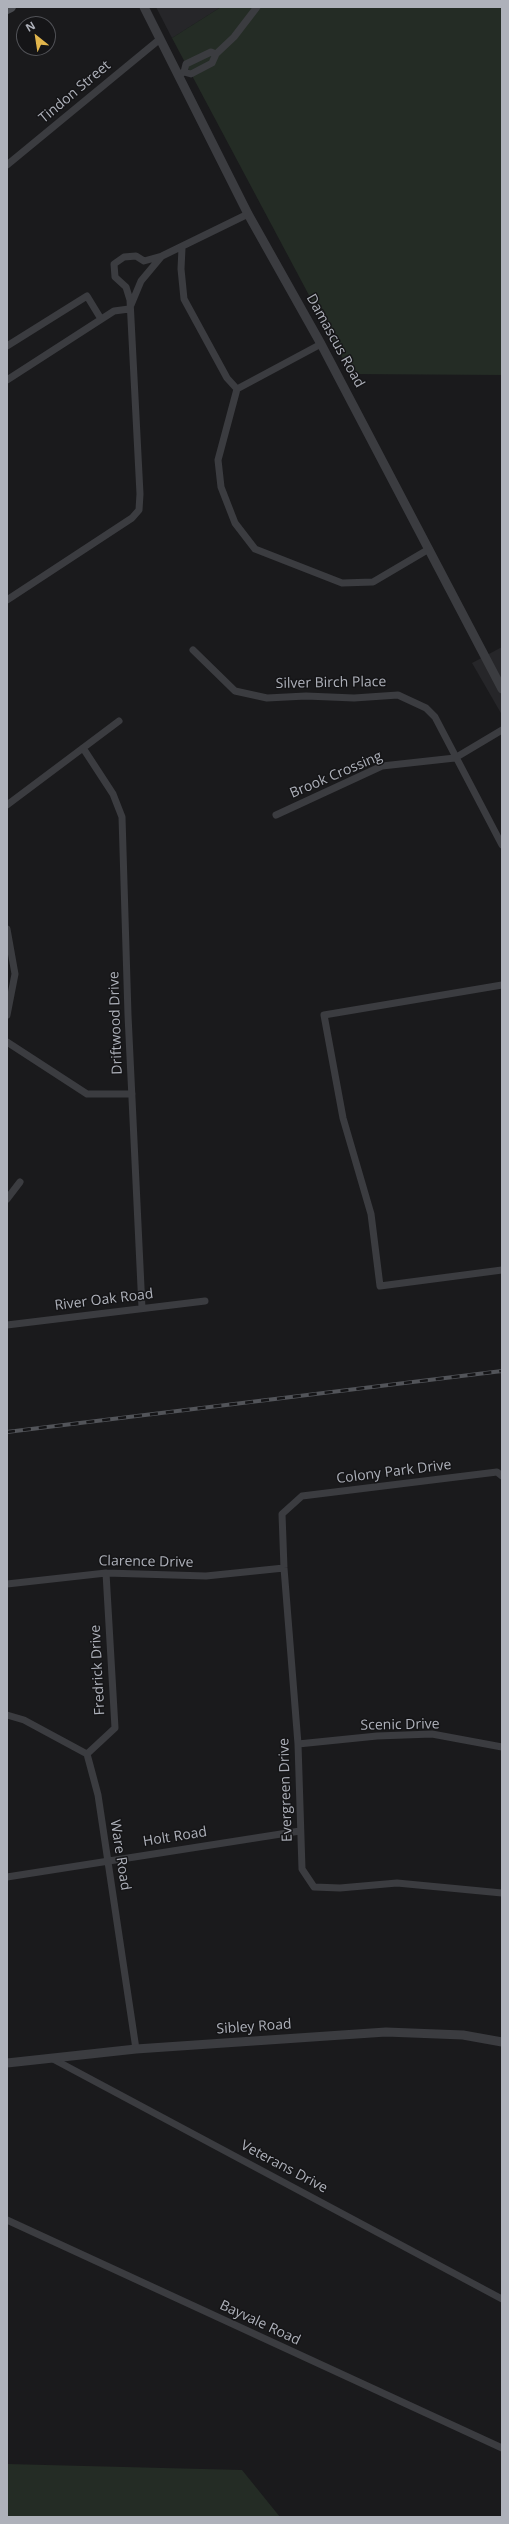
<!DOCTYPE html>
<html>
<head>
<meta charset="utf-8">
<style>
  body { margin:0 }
  #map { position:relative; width:509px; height:2524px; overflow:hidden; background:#1a1a1c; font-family:"Open Sans",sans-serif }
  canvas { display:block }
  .frame { position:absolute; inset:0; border:8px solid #aeb1ba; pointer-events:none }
  .north { position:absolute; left:16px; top:16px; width:40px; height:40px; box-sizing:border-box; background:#151517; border:1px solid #525358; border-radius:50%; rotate:330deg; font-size:11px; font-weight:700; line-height:16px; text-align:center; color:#aeb1ba }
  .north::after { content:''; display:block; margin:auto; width:14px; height:18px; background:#e1b54c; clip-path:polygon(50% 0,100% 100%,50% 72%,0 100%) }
</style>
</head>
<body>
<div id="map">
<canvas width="509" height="2524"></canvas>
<div class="frame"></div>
<div class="north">N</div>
</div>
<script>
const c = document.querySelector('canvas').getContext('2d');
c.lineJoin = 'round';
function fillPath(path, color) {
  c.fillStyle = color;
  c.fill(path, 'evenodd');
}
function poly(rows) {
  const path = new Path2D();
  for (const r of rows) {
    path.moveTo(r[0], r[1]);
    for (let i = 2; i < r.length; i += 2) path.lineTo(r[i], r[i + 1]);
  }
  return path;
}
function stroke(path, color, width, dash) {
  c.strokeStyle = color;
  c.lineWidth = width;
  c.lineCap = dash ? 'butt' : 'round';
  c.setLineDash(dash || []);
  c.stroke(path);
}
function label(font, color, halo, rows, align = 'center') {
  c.font = font + ' "Open Sans",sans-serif';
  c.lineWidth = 3;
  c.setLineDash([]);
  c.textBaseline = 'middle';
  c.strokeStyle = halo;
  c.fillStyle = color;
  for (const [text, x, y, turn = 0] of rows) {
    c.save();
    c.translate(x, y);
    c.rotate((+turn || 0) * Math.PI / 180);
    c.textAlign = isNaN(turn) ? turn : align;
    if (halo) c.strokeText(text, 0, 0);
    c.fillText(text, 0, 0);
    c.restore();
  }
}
fillPath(poly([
  [156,7,221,7,172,38],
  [502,647,502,715,472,663]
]), '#262629');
fillPath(poly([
  [221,7,502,7,502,375,351,374,172,38],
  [7,2464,242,2470,280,2517,7,2517]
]), '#242c25');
stroke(poly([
  [184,72,191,74,212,63,216,54,234,37,257,7],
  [180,74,184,72,186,64,211,52,216,54],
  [7,165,160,39],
  [182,248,181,269,184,299,227,378,237,389],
  [131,305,141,281,161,257],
  [321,344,237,389,218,460,221,487,235,523,255,549,342,583,373,582,429,549],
  [7,346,87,296,101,319],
  [7,380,114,311,129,309],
  [7,600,132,518,139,510,140,494,130,300,126,287,115,277,114,264,124,257,136,256,144,261,162,256,248,214],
  [193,650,235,691,267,698,306,696,354,698,398,695,426,708,435,717,502,845],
  [83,748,113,794,122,817,128,1015,142,1308],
  [7,805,119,721],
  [276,815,382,766,455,758,502,730],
  [7,929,15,974,7,1015],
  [502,985,324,1015,343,1118,371,1214,380,1286,502,1270],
  [7,1042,87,1094,132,1094],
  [7,1199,20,1182],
  [7,1325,205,1301],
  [502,1476,497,1472,302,1496,282,1514,284,1568,298,1744,302,1869,314,1887,340,1888,397,1883,502,1893],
  [7,1584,106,1573,206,1576,284,1568],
  [7,1715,24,1720,87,1754,98,1795,136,2049],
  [298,1744,377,1736,432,1734,502,1747],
  [87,1754,115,1728,106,1573],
  [7,1877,300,1831],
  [53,2059,502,2299],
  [7,2220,502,2448]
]), '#3b3c40', 7);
stroke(poly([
  [144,7,248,214,321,344,502,689],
  [7,2063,136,2049,386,2032,463,2035,502,2042]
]), '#3b3c40', 9);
stroke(poly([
  [7,9,11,7]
]), '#494b50', 10);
const rail = poly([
  [7,1432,502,1371]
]);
stroke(rail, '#525459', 4);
stroke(rail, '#151517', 2.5, [8]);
label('14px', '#aeb1ba', '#151517', [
  ["Tindon Street",75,92,-40],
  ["Damascus Road",335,341,61],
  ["Silver Birch Place",331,683,-1],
  ["Brook Crossing",336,775,-23],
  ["Driftwood Drive",116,1023,-92],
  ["River Oak Road",104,1300,-7],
  ["Colony Park Drive",394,1472,-7],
  ["Clarence Drive",146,1562,1],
  ["Fredrick Drive",98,1670,-93],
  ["Scenic Drive",400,1725,-1],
  ["Evergreen Drive",286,1790,-92],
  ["Holt Road",175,1837,-9],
  ["Ware Road",120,1855,81],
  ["Sibley Road",254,2027,-4],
  ["Veterans Drive",284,2167,28],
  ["Bayvale Road",260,2323,25]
]);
</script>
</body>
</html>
